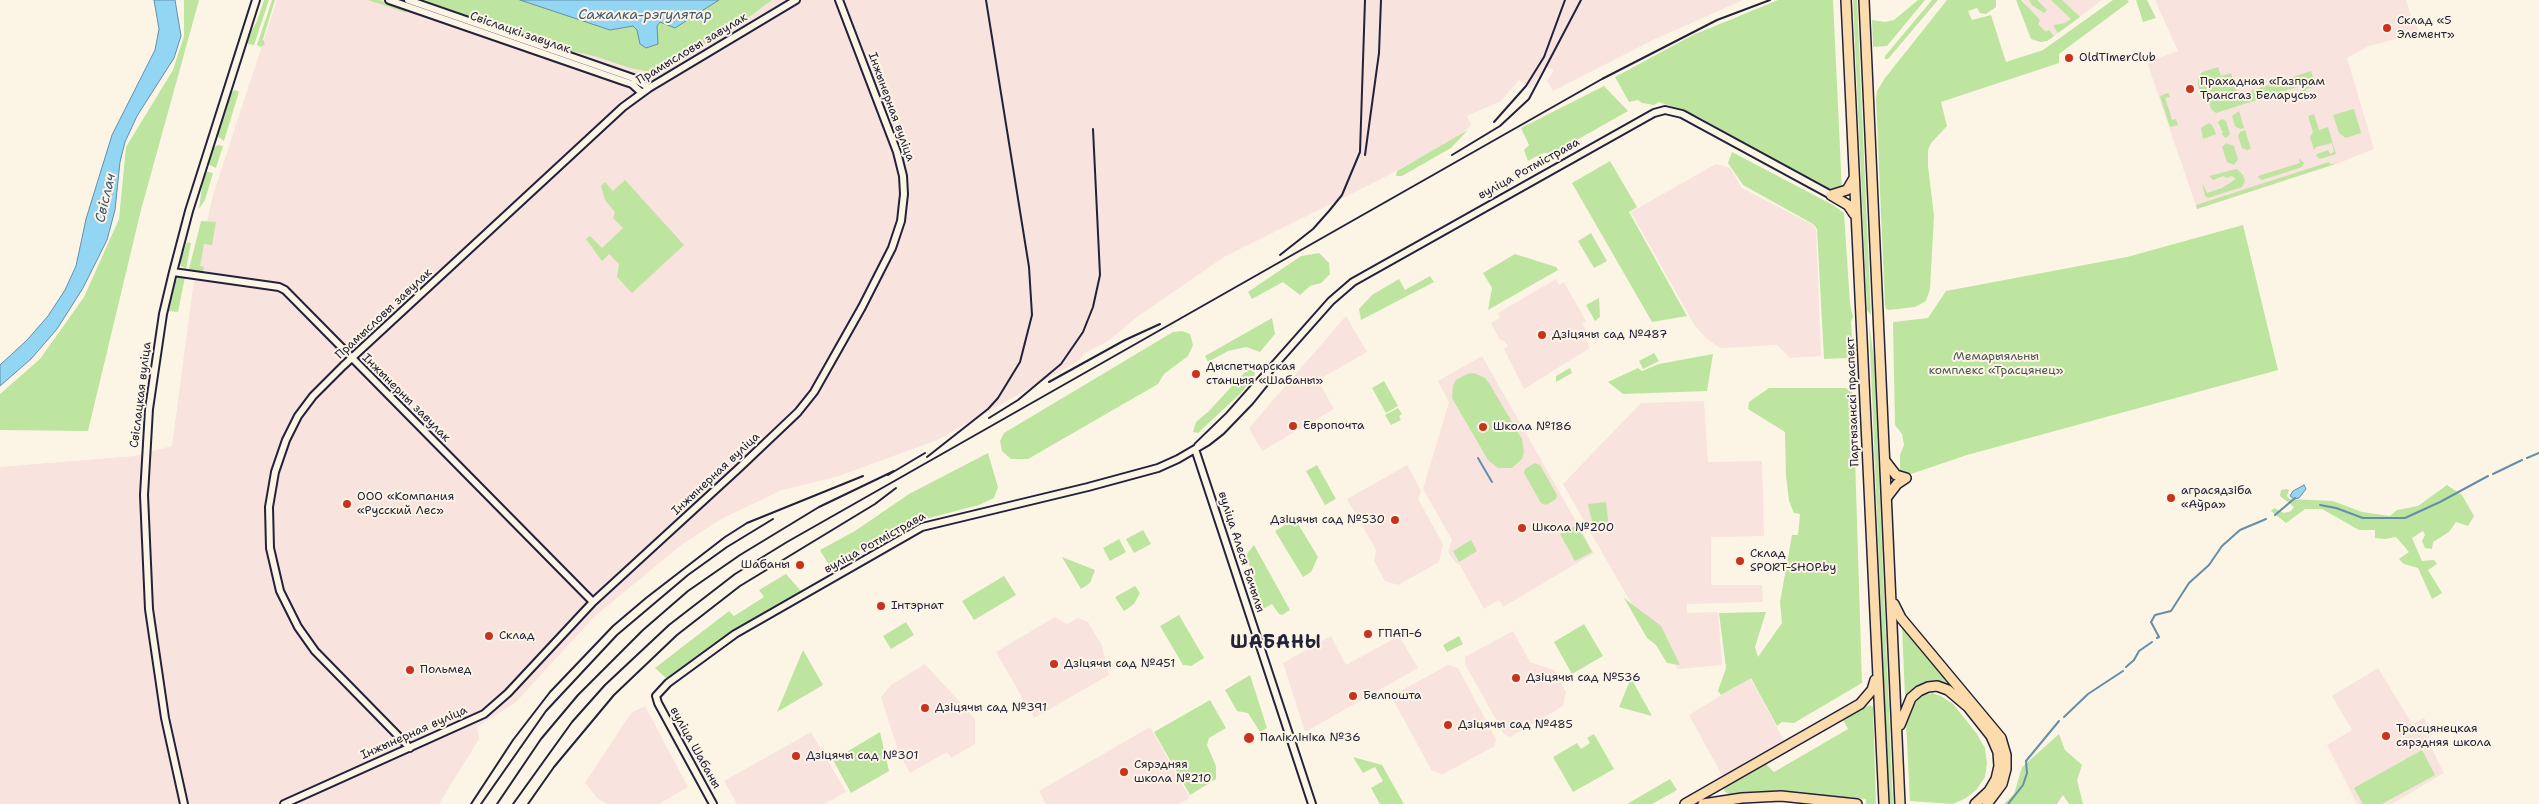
<!DOCTYPE html>
<html>
<head>
<meta charset="utf-8">
<style>
  body { margin:0 }
  canvas { display:block; background:#fcf5e5 }
</style>
</head>
<body>
<canvas width="2539" height="804"></canvas>
<script>
const c = document.querySelector('canvas').getContext('2d');
c.lineJoin = 'round';
function fillPath(path, color) {
  c.fillStyle = color;
  c.fill(path, 'evenodd');
}
function poly(rows) {
  const path = new Path2D();
  for (const r of rows) {
    path.moveTo(r[0], r[1]);
    for (let i = 2; i < r.length; i += 2) path.lineTo(r[i], r[i + 1]);
  }
  return path;
}
function stroke(path, color, width, dash) {
  c.strokeStyle = color;
  c.lineWidth = width;
  c.lineCap = dash ? 'butt' : 'round';
  c.setLineDash(dash || []);
  c.stroke(path);
}
function label(font, color, halo, rows, align = 'center') {
  c.font = font + ' "Shantell Sans",sans-serif';
  c.lineWidth = 4;
  c.setLineDash([]);
  c.textBaseline = 'middle';
  c.strokeStyle = halo;
  c.fillStyle = color;
  for (const [text, x, y, turn = 0] of rows) {
    c.save();
    c.translate(x, y);
    c.rotate((+turn || 0) * Math.PI / 180);
    c.textAlign = isNaN(turn) ? turn : align;
    if (halo) c.strokeText(text, 0, 0);
    c.fillText(text, 0, 0);
    c.restore();
  }
}
fillPath(poly([
  [277,0,1743,0,1653,40,1553,91,1547,81,1554,70,1545,66,1531,89,1519,80,1501,101,1467,116,1471,125,1457,138,1379,180,1224,257,1137,317,1108,341,1085,353,1077,362,937,440,839,476,782,490,721,519,681,545,594,617,516,702,477,727,479,739,439,804,0,804,0,467,135,456,172,446,193,287,213,195],
  [2023,0,2102,0,2047,41],
  [2155,0,2406,0,2413,22,2415,22,2419,33,2369,46,2347,58,2374,149,2339,163,2197,209,2147,62,2178,51],
  [1716,164,1730,168,1742,188,1813,225,1816,230,1821,356,1790,358,1777,345,1720,348,1706,338,1695,326,1631,212],
  [1556,279,1559,285,1564,282,1586,321,1582,323,1589,334,1584,337,1590,348,1524,389,1504,349,1508,346,1504,341,1500,340,1491,323,1500,318,1498,313],
  [1346,316,1367,352,1318,380,1334,409,1262,451,1249,428],
  [1482,356,1594,553,1503,607,1499,600,1484,609,1460,565,1456,563,1448,552,1452,540,1423,489,1449,402,1438,381],
  [1704,401,1708,462,1762,461,1764,536,1711,537,1711,585,1762,585,1763,602,1687,604,1687,613,1718,612,1722,665,1678,669,1627,596,1563,484,1641,403],
  [1407,465,1421,491,1418,499,1443,544,1439,562,1398,585,1385,581,1374,561,1376,550,1347,499],
  [1055,617,1067,624,1078,618,1088,622,1102,646,1109,675,1034,718,996,652],
  [1513,631,1530,662,1554,670,1566,692,1563,706,1510,737,1504,734,1465,664,1465,657],
  [1331,636,1346,665,1399,636,1418,668,1305,732,1283,663],
  [925,664,975,719,975,744,951,758,947,752,910,773,899,754,881,697,891,685],
  [1448,665,1458,668,1496,739,1495,746,1443,774,1432,771,1391,696],
  [2378,668,2412,724,2424,718,2433,734,2427,739,2444,773,2392,804,2357,804,2327,745,2352,730,2332,696],
  [1750,678,1786,744,1724,779,1689,715],
  [645,706,688,787,659,804,607,804,597,798,585,783,631,713],
  [1150,727,1190,798,1179,804,1046,804,1039,791],
  [811,732,846,792,824,804,737,804,724,781]
]), '#f8e3de');
fillPath(poly([
  [184,0,199,0,141,210,88,431,0,430,0,394,40,359,84,297,119,219,126,147,173,70,184,36],
  [264,0,269,0,254,45,248,44,247,39,257,21],
  [272,0,275,0,263,39,265,44,261,47,257,45],
  [368,0,379,0,404,8,407,13],
  [418,0,772,0,741,23,656,73,630,68,594,56,562,49],
  [1778,0,1833,0,1842,191,1830,191,1697,116,1659,102,1654,105,1642,103,1638,100,1629,102,1615,77,1693,35],
  [1853,0,1857,0,1871,315,1867,310],
  [1918,0,1925,0,1887,46,1873,47,1872,20,1885,22,1894,20],
  [1932,0,1938,0,1888,59,1885,59,1885,56],
  [1947,0,1996,0,1996,7,1986,14,1980,13,1977,8,1968,11,1972,20,1991,15,2006,62,2043,50,2113,0,2127,0,2129,2,2059,54,2059,63,1941,102,1947,126,1931,143,1928,150,1928,166,1934,216,1930,289,1926,301,1915,307,1889,310,1886,309,1885,305,1876,99,1877,91,1885,78],
  [2016,0,2021,0,2040,20,2038,24,2046,32,2049,30,2054,36,2047,41,2040,42,2031,39],
  [2029,0,2037,0,2047,10,2044,13,2032,5],
  [2051,0,2062,0,2080,17,2058,33,2053,26,2054,25,2065,23,2071,19],
  [2136,0,2147,0,2156,18,2143,22],
  [2218,67,2221,76,2231,73,2238,95,2311,71,2316,86,2306,89,2307,94,2304,95,2300,86,2216,113,2211,109,2206,92,2200,93,2198,84,2198,78,2202,72],
  [1604,86,1628,111,1554,153,1543,153,1528,161,1524,150,1529,145,1521,128],
  [235,90,239,92,224,141,217,136,230,93],
  [2168,93,2170,97,2165,98,2169,110,2172,120,2176,119,2178,125,2170,127,2160,96],
  [2354,109,2361,133,2346,138,2339,133,2333,115],
  [2239,111,2244,128,2240,129,2235,126,2232,116],
  [2314,114,2319,130,2328,127,2336,154,2320,159,2316,156,2317,154,2328,150,2330,154,2334,152,2332,143,2316,147,2314,150,2310,137,2313,132,2308,116],
  [2222,119,2226,121,2230,134,2226,138,2221,134,2223,133,2218,122],
  [2209,123,2212,125,2216,134,2203,139,2201,128],
  [1468,130,1451,148,1402,176,1396,176,1397,171],
  [2245,130,2251,149,2247,150,2242,148,2238,136,2240,132],
  [2226,143,2234,146,2238,159,2234,165,2227,162,2222,147],
  [218,145,223,146,216,168,208,164,213,148],
  [1732,152,1833,205,1844,213,1850,304,1853,317,1851,322,1853,351,1847,358,1824,359,1817,229,1813,224,1743,185,1728,163],
  [2299,158,2304,163,2302,167,2262,180,2259,178,2258,176,2300,163],
  [1610,161,1637,207,1629,212,1687,316,1652,322,1572,183],
  [2329,162,2330,164,2335,164,2197,209,2196,205],
  [2237,169,2243,175,2245,181,2242,187,2208,198,2205,196,2202,183,2207,193,2222,188,2236,179,2232,176,2227,178,2223,176,2213,180,2209,176],
  [204,171,213,173,205,200,199,209],
  [625,180,684,245,632,293,617,277,619,264,609,254,602,261,586,239,590,236,602,248,623,228,613,218,615,212,605,200,601,186,605,182,613,191],
  [201,221,216,222,212,245,204,244,200,266,204,267,203,272,189,269],
  [2243,225,2278,370,1967,455,1911,474,1900,473,1900,455,1904,445,1902,434,1895,425,1893,322,1928,318,1946,291,2127,257],
  [1591,233,1607,261,1594,268,1578,241],
  [187,242,191,243,186,269,181,266,180,262],
  [1319,253,1329,263,1330,274,1321,283,1310,286,1300,295,1283,282,1252,299,1248,292,1301,256],
  [1515,254,1556,267,1558,270,1488,310,1492,288,1483,273],
  [180,276,185,277,178,312,169,311,175,282],
  [1430,276,1434,282,1361,320,1359,309,1372,295,1399,279,1405,290],
  [1599,298,1600,317,1595,321,1586,305],
  [1272,318,1275,334,1260,352,1246,347,1228,351,1208,362,1205,356],
  [1869,323,1874,359,1893,804,1889,804],
  [1182,331,1190,334,1193,345,1188,356,1164,374,1158,384,1028,459,1011,459,1002,451,1000,441,1004,433,1173,332],
  [1654,353,1659,361,1643,369,1639,361],
  [1713,354,1707,391,1623,394,1608,382,1638,368,1642,371,1659,364],
  [1570,368,1572,373,1556,382,1556,376],
  [1251,369,1255,373,1254,376,1241,393,1198,433,1193,432,1196,422,1209,411,1245,372],
  [1474,373,1485,378,1489,383,1522,439,1524,452,1522,459,1512,468,1498,468,1488,460,1452,398,1453,386,1456,380,1467,374],
  [1384,381,1398,406,1386,413,1372,388],
  [1769,388,1846,388,1853,393,1862,683,1794,723,1782,722,1777,726,1751,678,1721,695,1718,691,1726,668,1719,613,1766,612,1755,647,1758,657,1782,623,1780,602,1792,535,1798,535,1800,514,1794,513,1789,501,1786,476,1785,432,1748,409,1749,402],
  [1398,408,1402,414,1399,416,1401,420,1391,425,1385,415],
  [988,453,998,487,994,498,979,505,925,519,873,548,864,548,850,555,847,563,833,572,820,550,855,531,909,494],
  [1535,463,1540,465,1557,495,1556,499,1546,505,1541,503,1524,473,1525,469],
  [1317,465,1336,499,1325,505,1306,471],
  [2447,485,2462,495,2474,516,2468,526,2456,522,2449,532,2433,542,2432,549,2425,548,2422,541,2425,535,2423,531,2412,538,2422,561,2434,560,2437,564,2428,570,2442,593,2432,599,2418,568,2404,564,2399,559,2409,552,2396,537,2385,539,2375,538,2375,530,2359,530,2322,509,2305,509,2286,523,2271,511,2274,508,2284,513,2291,511,2294,507,2280,496,2281,490,2286,489,2289,490,2287,496,2290,499,2333,501,2362,512,2390,516,2397,510,2418,506],
  [1606,502,1609,528,1594,530,1588,504],
  [1295,519,1318,557,1311,572,1303,577,1275,531],
  [1577,525,1592,552,1575,561,1560,534],
  [1143,530,1151,544,1134,553,1126,539],
  [1119,539,1126,552,1110,561,1103,548],
  [1471,540,1477,551,1459,562,1453,551],
  [1254,545,1290,610,1282,615,1279,614,1272,604,1263,609,1246,555],
  [1062,557,1095,570,1090,583,1081,589],
  [786,574,801,591,710,646,668,680,655,668,729,611,734,616,764,597,759,590],
  [1004,576,1016,595,974,620,962,601],
  [1135,586,1140,593,1134,604,1124,611,1115,597],
  [1624,598,1661,626,1680,665,1667,663,1656,645,1647,638],
  [1179,615,1204,658,1191,666,1183,665,1160,626],
  [906,622,914,635,891,649,883,636],
  [1584,624,1603,656,1572,674,1554,642],
  [1902,627,1954,688,1937,682,1924,682,1905,696],
  [1459,636,1463,644,1447,652,1443,645],
  [803,650,823,685,777,712],
  [1250,675,1267,728,1260,732,1248,713,1237,711,1225,690],
  [1631,678,1652,716,1619,707],
  [1932,693,1941,696,1953,704,1977,734,1985,748,1987,763,1985,777,1977,789,1966,798,1953,804,1910,801,1906,722,1912,707,1922,695],
  [1210,700,1226,728,1209,738,1207,745,1216,766,1216,779,1190,795,1154,732],
  [1870,705,1873,707,1876,804,1866,804,1866,799,1785,792,1757,791,1731,795,1725,792,1723,787,1765,763,1774,772,1848,729,1843,720,1844,717],
  [880,732,889,771,851,793,833,760],
  [1594,734,1614,769,1573,792,1553,757,1577,743,1581,749,1590,743,1587,738],
  [2059,734,2065,750,2082,765,2077,780,2083,804,2069,804,2063,795,2057,804,2004,804,2014,794,2022,767],
  [2422,750,2435,775,2382,804,2363,804,2354,788],
  [1353,757,1382,765,1404,804,1380,804,1371,788,1383,781,1375,767,1363,773],
  [1670,779,1677,790,1652,804,1627,804]
]), '#bde5a0');
const water = poly([
  [154,0,175,0,181,36,174,58,137,116,125,142,120,162,115,210,107,240,83,288,57,329,31,359,0,386,0,365,27,340,48,316,65,290,76,266,86,219,112,135,155,50,159,29,154,0],
  [520,0,719,0,675,28,660,22,657,26,658,44,646,48,640,44,637,30,633,26,610,30,520,0],
  [2304,485,2306,489,2299,498,2294,499,2290,496,2293,491,2304,485]
]);
fillPath(water, '#92d6f4');
stroke(water, '#658eaa', 1);
stroke(poly([
  [1478,458,1492,482],
  [2527,458,2539,453],
  [2493,474,2522,460],
  [2320,505,2336,508,2363,518,2405,518,2440,502,2488,476],
  [2275,515,2295,498],
  [2157,638,2159,637,2151,622,2155,615,2171,611,2189,583,2209,565,2222,546,2240,530,2266,519],
  [2126,667,2134,660,2139,651,2152,642],
  [2064,717,2088,694,2123,671],
  [2008,804,2023,785,2027,773,2026,761,2059,721]
]), '#658eaa', 2);
const secondary = poly([
  [389,0,623,81,632,84,642,93],
  [408,0,633,78,649,88],
  [173,272,279,287,285,290,593,602],
  [1198,446,1229,416,1331,301,1353,282,1654,113,1665,110,1682,114,1831,195],
  [1195,449,1312,804],
  [410,748,315,651,298,627,280,591,270,548,269,507,275,472,286,440,298,416,313,396,343,366,623,107,649,88,796,0],
  [184,804,165,718,149,609,144,495,149,409,163,314,173,272,189,211,256,0],
  [284,804,484,714,508,693,593,602,738,469,798,412,814,392,862,307,892,248,901,221,904,194,903,176,897,152,839,0],
  [713,804,658,703,656,696,668,683,735,634,922,527,1088,487,1158,468,1178,459,1207,442,1221,431,1249,402,1266,381,1268,375]
]);
const highway = poly([
  [1846,0,1884,804],
  [1864,0,1900,804],
  [1831,195,1848,205,1854,214],
  [1831,195,1847,190,1854,178],
  [1886,462,1896,475,1906,478],
  [1887,497,1897,484,1906,478],
  [1894,604,1901,618,2001,738,2006,755,2006,769,2002,784,1987,804],
  [1900,725,1911,698,1919,691,1928,687,1937,686,1948,690,1968,707,1991,736,1998,752,1999,766,1996,779,1989,791,1975,804],
  [1685,804,1860,704,1872,690,1875,680],
  [1703,804,1742,798,1781,796,1857,804]
]);
stroke(secondary, '#22223b', 10);
stroke(highway, '#22223b', 12);
stroke(secondary, '#fcf5e5', 6);
stroke(highway, '#fcdcac', 9);
stroke(poly([
  [1494,122,1526,86,1544,57,1565,0],
  [1365,155,1379,53,1381,0],
  [1452,155,1500,126,1529,99,1581,0],
  [1280,255,1313,229,1329,211,1342,195,1360,152,1365,0],
  [1049,382,1125,340,1160,324],
  [989,418,1018,400,1061,364,1083,332,1093,307,1100,275,1093,129],
  [927,457,988,409,998,398,1020,362,1032,315,1029,267,986,0],
  [888,475,925,453],
  [471,804,513,740,550,692,613,626,646,598,725,537,747,523,863,476],
  [481,804,546,711,617,635,688,575,727,547,773,519],
  [497,804,541,739,578,695,643,630,688,591,740,555,819,507,894,471],
  [513,804,572,722,605,685,669,625,735,574,787,542,1602,79,1717,20,1770,0],
  [528,804,554,767,614,695,677,635,740,586,875,504,896,488]
]), '#22223b', 2);
for (const [x, y, r, color] of [
  [2387,28,5,"#c8321e"],
  [2069,58,5,"#c8321e"],
  [2190,89,5,"#c8321e"],
  [1542,335,5,"#c8321e"],
  [1196,374,5,"#c8321e"],
  [1293,426,5,"#c8321e"],
  [1483,427,5,"#c8321e"],
  [2171,498,5,"#c8321e"],
  [347,504,5,"#c8321e"],
  [1395,520,5,"#c8321e"],
  [1522,528,5,"#c8321e"],
  [1740,561,5,"#c8321e"],
  [800,565,5,"#c8321e"],
  [881,606,5,"#c8321e"],
  [1368,634,5,"#c8321e"],
  [489,636,5,"#c8321e"],
  [1054,664,5,"#c8321e"],
  [410,670,5,"#c8321e"],
  [1516,678,5,"#c8321e"],
  [1353,696,5,"#c8321e"],
  [925,708,5,"#c8321e"],
  [1448,725,5,"#c8321e"],
  [2386,736,5,"#c8321e"],
  [1249,738,6,"#c8321e"],
  [796,756,5,"#c8321e"],
  [1124,772,5,"#c8321e"]
]) {
  const dot = new Path2D();
  dot.arc(x, y, r, 0, 2 * Math.PI);
  c.fillStyle = color;
  c.fill(dot);
  stroke(dot, '#fcf5e5', 2);
}
label('12px', '#22223b', '#fcf5e5', [
  ["Склад «5",2397,21],
  ["Элемент»",2397,35],
  ["OldTimerClub",2079,58],
  ["Прахадная «Газпрам",2200,82],
  ["Трансгаз Беларусь»",2200,96],
  ["Дзіцячы сад №487",1552,335],
  ["Дыспетчарская",1206,367],
  ["станцыя «Шабаны»",1206,381],
  ["Европочта",1303,426],
  ["Школа №186",1493,427],
  ["аграсядзіба",2181,491],
  ["«Аўра»",2181,505],
  ["ООО «Компания",357,497],
  ["«Русский Лес»",357,511],
  ["Дзіцячы сад №530",1385,520,"right"],
  ["Школа №200",1532,528],
  ["Склад",1750,554],
  ["SPORT-SHOP.by",1750,568],
  ["Шабаны",790,565,"right"],
  ["Інтэрнат",891,606],
  ["ГПАП-6",1378,634],
  ["Склад",499,636],
  ["Дзіцячы сад №451",1064,664],
  ["Польмед",420,670],
  ["Дзіцячы сад №536",1526,678],
  ["Белпошта",1363,696],
  ["Дзіцячы сад №391",935,708],
  ["Дзіцячы сад №485",1458,725],
  ["Трасцянецкая",2396,729],
  ["сярэдняя школа",2396,743],
  ["Паліклініка №36",1260,738],
  ["Дзіцячы сад №301",806,756],
  ["Сярэдняя",1134,765],
  ["школа №210",1134,779]
], 'left');
label('12px', '#22223b', '#fcf5e5', [
  ["Свіслацкі завулак",520,33,19],
  ["Прамысловы завулак",692,49,-31],
  ["Інжынерная вуліца",891,107,70],
  ["вуліца Ротмістрава",1529,169,-29],
  ["Прамысловы завулак",384,314,-43],
  ["Свіслацкая вуліца",141,395,-83],
  ["Інжынерны завулак",406,398,45],
  ["Партызанскі праспект",1853,402,-92],
  ["Інжынерная вуліца",716,474,-43],
  ["вуліца Ротмістрава",875,543,-29],
  ["вуліца Алеся Бачылы",1241,552,72],
  ["Інжынерная вуліца",414,733,-24],
  ["вуліца Шабаны",695,748,61]
]);
label('12px', '#495354', '#fcf5e5', [
  ["Мемарыяльны",1996,357],
  ["комплекс «Трасцянец»",1996,371]
]);
label('italic 14px', '#445872', '#fcf5e5', [
  ["Сажалка-рэгулятар",645,15],
  ["Свіслач",106,198,-77]
]);
c.letterSpacing = '1px';
label('bold 18px', '#22223b', '#fcf5e5', [
  ["ШАБАНЫ",1276,643]
]);
c.letterSpacing = '0px';
</script>
</body>
</html>
